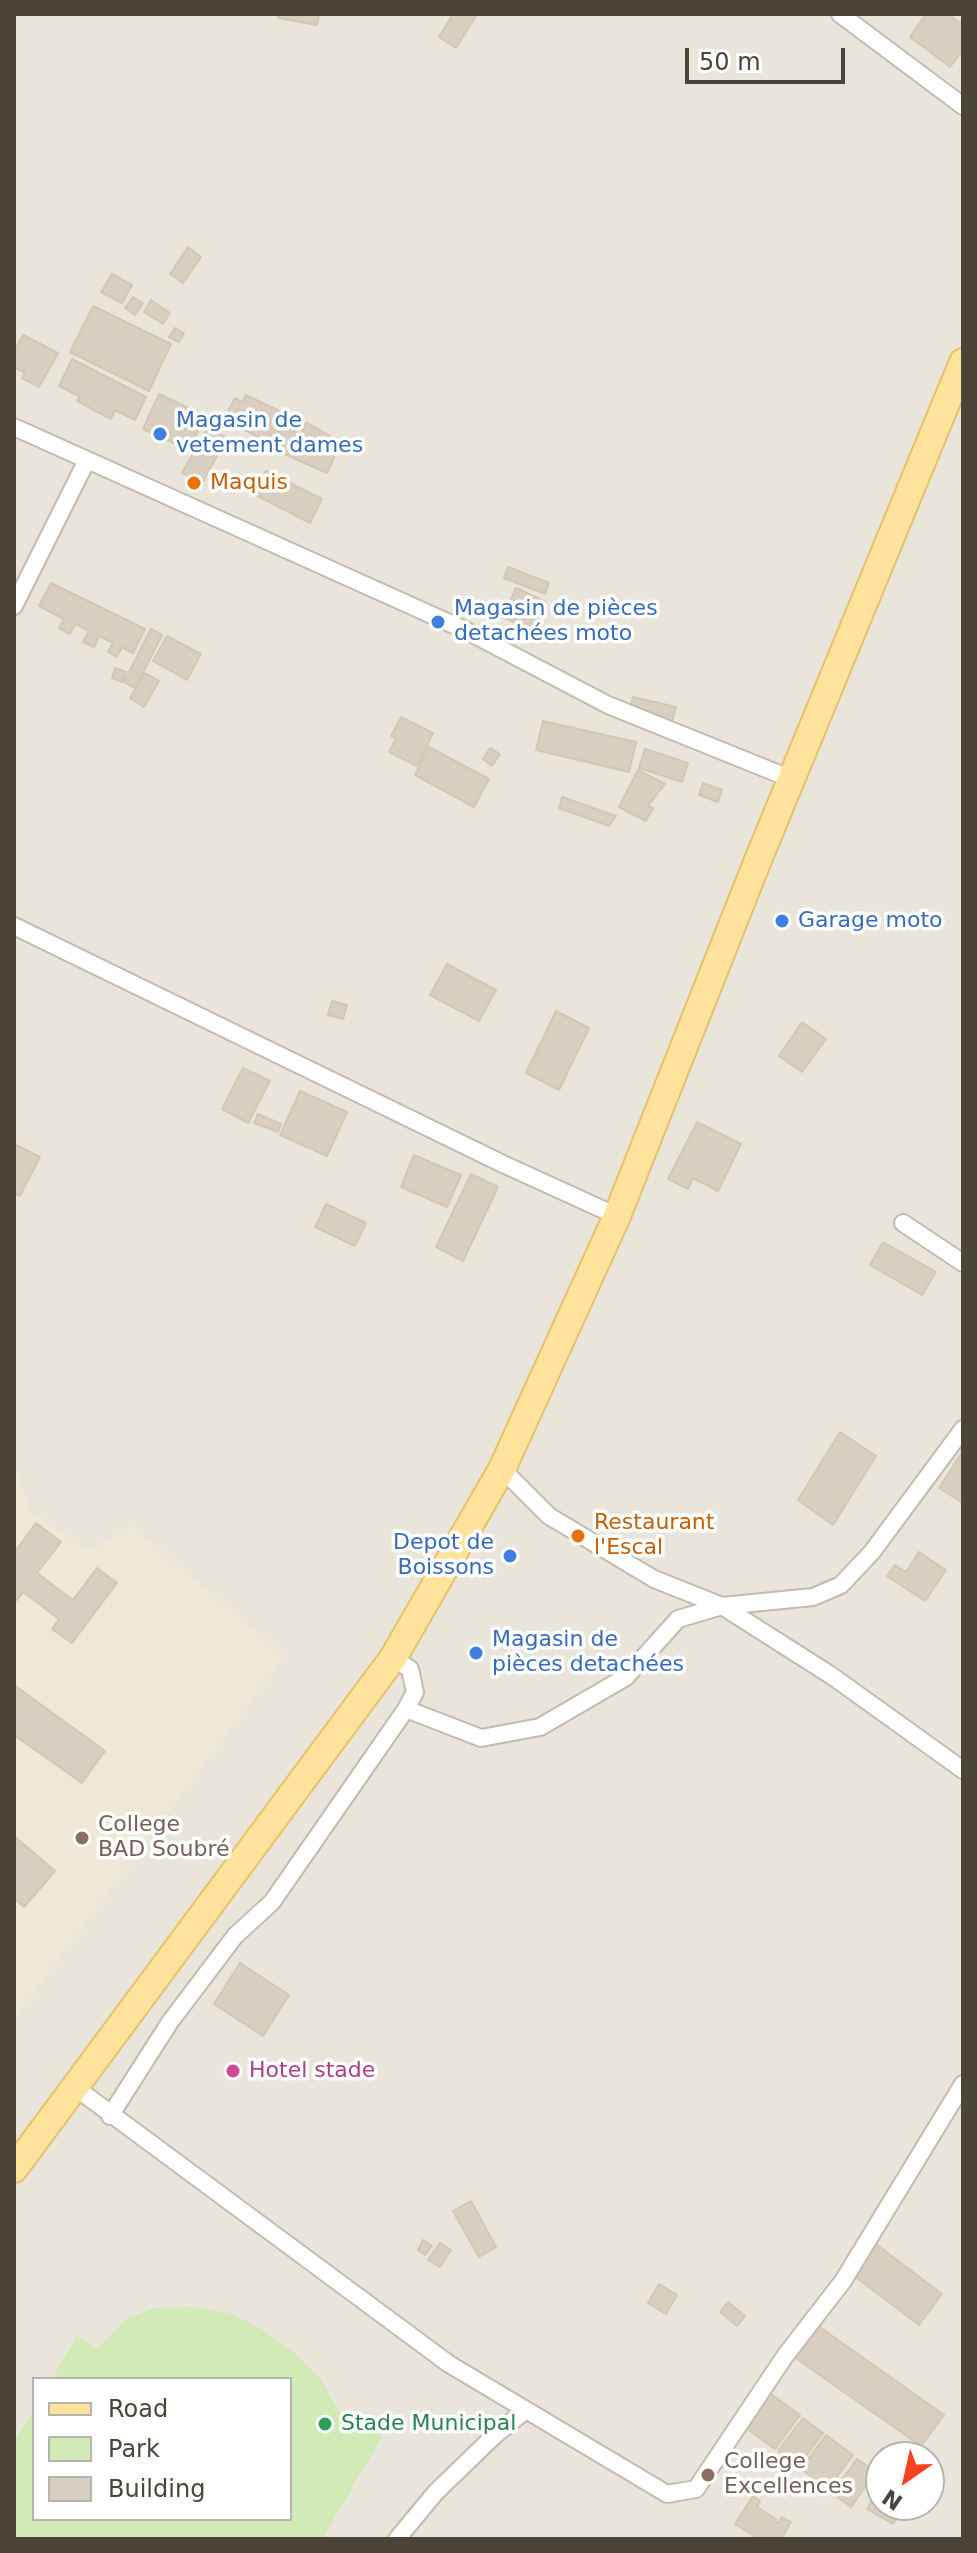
<!DOCTYPE html>
<html>
<head>
<meta charset="utf-8">
<style>
  body { margin:0 }
  #map { position:relative; width:977px; height:2553px; overflow:hidden; background:#f6f3ec; font-family:"DejaVu Sans",sans-serif }
  canvas { display:block }
  .frame { position:absolute; inset:0; border:16px solid #4b4439; pointer-events:none }
  .legend { position:absolute; left:32px; top:2377px; width:260px; height:144px; box-sizing:border-box; background:#fff; border:2px solid #b7b4b0; margin:0; padding:10px 14px; list-style:none; font-size:24px; color:#4b4439 }
  .legend li { display:flex; align-items:center; gap:16px; height:40px }
  .legend b { width:40px; border:2px solid #b7b4b0 }
  .north { position:absolute; left:865px; top:2441px; width:80px; height:80px; box-sizing:border-box; background:#fff; border:2px solid #b7b4b0; border-radius:50%; rotate:214deg; font-size:22px; font-weight:700; line-height:32px; text-align:center; color:#4b4439 }
  .north::after { content:''; display:block; margin:auto; width:28px; height:36px; background:#fc3f1d; clip-path:polygon(50% 0,100% 100%,50% 72%,0 100%) }
  .scale { position:absolute; left:685px; top:48px; width:160px; height:36px; box-sizing:border-box; border:4px solid #4b4439; border-top:0; padding-left:10px; font-size:24px; line-height:28px; white-space:nowrap; color:#4b4439; -webkit-text-stroke:6px #fff; paint-order:stroke }
</style>
</head>
<body>
<div id="map">
<canvas width="977" height="2553"></canvas>
<div class="frame"></div>
<ul class="legend">
<li><b style="height:10px;background:#ffe39c"></b>Road</li>
<li><b style="height:22px;background:#d2eab5"></b>Park</li>
<li><b style="height:22px;background:#d8cfc1"></b>Building</li>
</ul>
<div class="north">N</div>
<div class="scale">50 m</div>
</div>
<script>
const c = document.querySelector('canvas').getContext('2d');
c.lineJoin = 'round';
function fillPath(path, color) {
  c.fillStyle = color;
  c.fill(path, 'evenodd');
}
function poly(rows) {
  const path = new Path2D();
  for (const r of rows) {
    path.moveTo(r[0], r[1]);
    for (let i = 2; i < r.length; i += 2) path.lineTo(r[i], r[i + 1]);
  }
  return path;
}
function stroke(path, color, width, dash) {
  c.strokeStyle = color;
  c.lineWidth = width;
  c.lineCap = dash ? 'butt' : 'round';
  c.setLineDash(dash || []);
  c.stroke(path);
}
function label(font, color, halo, rows, align = 'center') {
  c.font = font + ' "DejaVu Sans",sans-serif';
  c.lineWidth = 7;
  c.setLineDash([]);
  c.textBaseline = 'middle';
  c.strokeStyle = halo;
  c.fillStyle = color;
  for (const [text, x, y, turn = 0] of rows) {
    c.save();
    c.translate(x, y);
    c.rotate((+turn || 0) * Math.PI / 180);
    c.textAlign = isNaN(turn) ? turn : align;
    if (halo) c.strokeText(text, 0, 0);
    c.fillText(text, 0, 0);
    c.restore();
  }
}
fillPath(poly([
  [14,14,963,14,963,2539,14,2539],
  [34,2379,290,2379,290,2519,34,2519],
  [881,2457,929,2457,929,2505,881,2505]
]), '#eae5da');
fillPath(poly([
  [14,1463,30,1511,90,1551,131,1525,285,1656,14,2019]
]), '#efe8d6');
fillPath(poly([
  [190,2307,230,2313,263,2330,295,2353,320,2378,339,2412,382,2437,322,2539,14,2539,14,2443,34,2409,34,2519,290,2519,290,2379,52,2379,77,2336,98,2349,126,2319,154,2308]
]), '#d2eab5');
const building = poly([
  [279,14,319,14,317,25,278,18,279,14],
  [453,14,477,14,456,48,439,37,453,14],
  [926,14,948,14,963,25,963,50,950,67,910,37,926,14],
  [188,247,201,257,183,283,170,274,188,247],
  [112,274,132,285,122,303,101,292,112,274],
  [133,297,143,303,135,315,125,308,133,297],
  [151,300,170,313,163,324,144,312,151,300],
  [93,306,171,344,149,391,70,352,93,306],
  [175,328,184,333,179,342,169,337,175,328],
  [23,335,58,353,39,387,22,378,25,373,14,367,14,352,23,335],
  [72,359,146,397,135,420,115,410,111,419,77,401,79,396,59,386,72,359],
  [159,394,205,416,189,450,143,429,159,394],
  [246,395,279,411,276,417,284,421,273,445,224,419,235,398,242,402,246,395],
  [306,422,341,442,327,473,273,449,283,426,301,434,306,422],
  [208,427,227,438,202,483,182,473,208,427],
  [266,471,322,499,310,523,254,494,266,471],
  [508,567,549,583,545,594,504,578,508,567],
  [51,583,145,629,133,653,122,647,117,657,108,652,113,643,99,636,94,647,83,642,89,631,75,624,70,634,59,628,64,619,39,606,51,583],
  [516,588,546,602,533,631,503,617,516,588],
  [151,629,162,635,135,688,124,682,151,629],
  [167,636,201,654,187,680,153,661,167,636],
  [115,668,126,672,122,682,112,678,115,668],
  [145,673,159,681,144,707,130,698,145,673],
  [633,697,676,707,672,722,629,711,633,697],
  [401,717,433,733,417,766,389,752,396,739,391,736,401,717],
  [543,721,636,742,629,772,536,750,543,721],
  [429,747,489,779,474,807,415,775,429,747],
  [490,748,500,754,492,766,483,759,490,748],
  [645,749,688,763,682,782,639,768,645,749],
  [638,770,665,784,648,806,653,808,646,821,619,807,638,770],
  [703,783,722,790,718,802,699,795,703,783],
  [562,797,616,816,609,826,559,808,562,797],
  [447,964,496,990,479,1021,430,995,447,964],
  [332,1001,347,1005,343,1019,328,1015,332,1001],
  [556,1011,589,1028,559,1090,526,1073,556,1011],
  [802,1022,826,1039,802,1072,779,1056,802,1022],
  [243,1068,270,1081,248,1123,222,1109,243,1068],
  [300,1091,347,1112,327,1156,280,1135,300,1091],
  [258,1114,281,1124,278,1132,254,1123,258,1114],
  [697,1122,741,1144,718,1191,693,1178,688,1189,668,1179,697,1122],
  [14,1144,40,1157,20,1196,14,1193,14,1144],
  [414,1155,461,1175,447,1207,401,1187,414,1155],
  [471,1174,498,1187,463,1261,436,1247,471,1174],
  [326,1204,366,1223,355,1246,315,1227,326,1204],
  [883,1242,936,1272,922,1295,870,1265,883,1242],
  [840,1432,876,1456,833,1525,798,1500,840,1432],
  [963,1451,963,1503,939,1488,963,1451],
  [36,1523,61,1542,37,1573,73,1600,97,1568,117,1583,72,1643,52,1629,59,1619,23,1592,17,1600,14,1598,14,1553,36,1523],
  [919,1552,946,1570,925,1601,887,1576,895,1565,906,1572,919,1552],
  [14,1685,105,1751,82,1783,14,1735,14,1685],
  [14,1836,55,1871,24,1907,14,1898,14,1836],
  [240,1963,289,1995,263,2036,214,2004,240,1963],
  [471,2201,496,2247,479,2257,453,2211,471,2201],
  [423,2240,432,2246,425,2255,418,2250,423,2240],
  [440,2243,451,2250,440,2267,428,2260,440,2243],
  [876,2244,942,2294,919,2325,853,2275,876,2244],
  [659,2284,677,2295,666,2314,648,2303,659,2284],
  [728,2302,745,2316,737,2326,720,2312,728,2302],
  [814,2323,944,2415,921,2446,791,2355,814,2323],
  [767,2391,800,2415,775,2449,742,2425,767,2391],
  [803,2418,823,2433,798,2467,778,2451,803,2418],
  [826,2435,853,2455,828,2489,801,2469,826,2435],
  [857,2459,876,2472,851,2507,832,2493,857,2459],
  [881,2485,881,2505,905,2505,893,2524,867,2509,881,2485],
  [753,2496,760,2501,757,2507,776,2519,775,2521,778,2523,782,2517,791,2522,781,2539,759,2539,735,2524,753,2496]
]);
fillPath(building, '#d8cfc1');
stroke(building, '#d3c7b4', 2);
const street = poly([
  [840,14,963,106],
  [14,427,465,630,608,705,794,780],
  [14,606,86,462],
  [14,926,503,1164,617,1216],
  [903,1223,963,1263],
  [502,1469,549,1516,654,1579,722,1606,832,1676,963,1770],
  [406,1709,481,1738,540,1727,626,1677,678,1619,722,1606,813,1597,841,1585,872,1552,963,1429],
  [76,2088,449,2364,667,2494,696,2489,785,2356,843,2281,963,2084],
  [110,2116,170,2022,235,1936,272,1902,406,1709,415,1692,410,1669,393,1658],
  [397,2539,436,2492,495,2435,526,2410]
]);
const primary = poly([
  [14,2169,393,1658,502,1469,617,1216,756,865,963,362]
]);
stroke(street, '#c2bbae', 20);
stroke(primary, '#e6c16a', 30);
stroke(street, '#fff', 16);
stroke(primary, '#ffe39c', 26);
for (const [x, y, r, color] of [
  [160,434,8,"#3f7fe0"],
  [194,483,8,"#e8710a"],
  [438,622,8,"#3f7fe0"],
  [782,921,8,"#3f7fe0"],
  [578,1536,8,"#e8710a"],
  [510,1556,8,"#3f7fe0"],
  [476,1653,8,"#3f7fe0"],
  [82,1838,8,"#8d6e63"],
  [233,2071,8,"#d1479c"],
  [325,2424,8,"#2e9e5b"],
  [708,2475,8,"#8d6e63"]
]) {
  const dot = new Path2D();
  dot.arc(x, y, r, 0, 2 * Math.PI);
  c.fillStyle = color;
  c.fill(dot);
  stroke(dot, '#fff', 3);
}
label('22px', '#366cbe', '#fff', [
  ["Magasin de",176,421],
  ["vetement dames",176,446],
  ["Magasin de pièces",454,609],
  ["detachées moto",454,634],
  ["Garage moto",798,921],
  ["Depot de",494,1543,"right"],
  ["Boissons",494,1568,"right"],
  ["Magasin de",492,1640],
  ["pièces detachées",492,1665]
], 'left');
label('22px', '#c56008', '#fff', [
  ["Maquis",210,483],
  ["Restaurant",594,1523],
  ["l'Escal",594,1548]
], 'left');
label('22px', '#785e54', '#fff', [
  ["College",98,1825],
  ["BAD Soubré",98,1850],
  ["College",724,2462],
  ["Excellences",724,2487]
], 'left');
label('22px', '#b23c85', '#fff', [
  ["Hotel stade",249,2071]
], 'left');
label('22px', '#27864d', '#fff', [
  ["Stade Municipal",341,2424]
], 'left');
</script>
</body>
</html>
